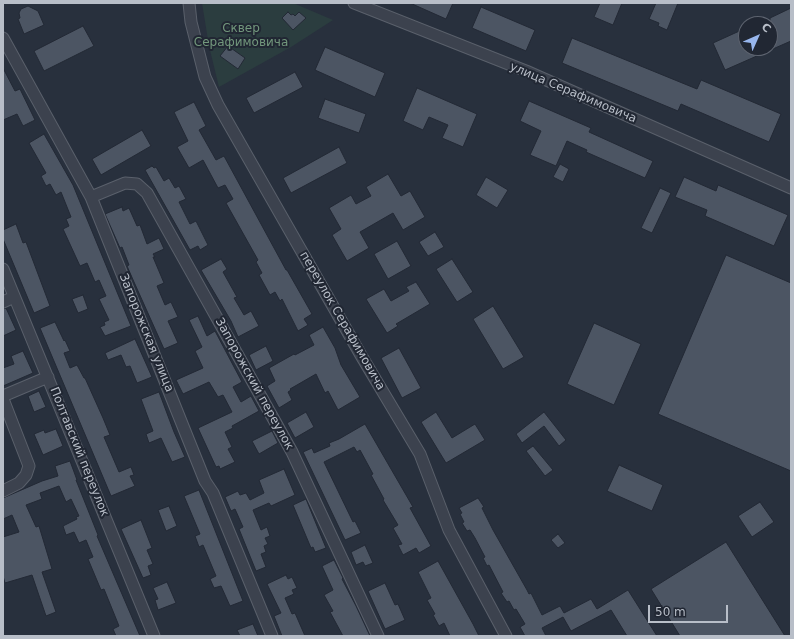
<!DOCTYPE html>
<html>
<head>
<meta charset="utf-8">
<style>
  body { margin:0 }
  #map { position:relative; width:794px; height:639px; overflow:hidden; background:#28303d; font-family:"DejaVu Sans",sans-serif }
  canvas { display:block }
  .frame { position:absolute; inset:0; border:4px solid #b8bec8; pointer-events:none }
  .north { position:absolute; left:738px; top:16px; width:40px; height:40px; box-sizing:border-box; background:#212733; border:1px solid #5d636f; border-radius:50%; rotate:45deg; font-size:11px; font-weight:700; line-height:16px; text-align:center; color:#b8bec8 }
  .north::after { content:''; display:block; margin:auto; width:14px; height:18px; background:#98b6ed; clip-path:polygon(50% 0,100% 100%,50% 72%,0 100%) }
  .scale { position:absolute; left:648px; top:605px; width:80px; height:18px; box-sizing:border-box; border:2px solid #b8bec8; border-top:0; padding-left:5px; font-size:12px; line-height:14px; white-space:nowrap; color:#b8bec8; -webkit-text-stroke:3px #212733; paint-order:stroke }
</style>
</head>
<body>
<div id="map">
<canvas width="794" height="639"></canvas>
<div class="frame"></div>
<div class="north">С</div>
<div class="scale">50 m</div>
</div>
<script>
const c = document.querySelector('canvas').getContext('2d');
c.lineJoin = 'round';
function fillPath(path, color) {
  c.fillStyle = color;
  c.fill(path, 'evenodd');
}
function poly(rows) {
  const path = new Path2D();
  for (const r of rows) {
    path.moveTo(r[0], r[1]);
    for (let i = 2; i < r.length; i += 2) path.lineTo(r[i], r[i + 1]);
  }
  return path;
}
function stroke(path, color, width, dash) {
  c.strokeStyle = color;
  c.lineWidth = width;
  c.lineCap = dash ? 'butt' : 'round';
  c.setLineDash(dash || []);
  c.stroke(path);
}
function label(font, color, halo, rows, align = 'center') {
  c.font = font + ' "DejaVu Sans",sans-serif';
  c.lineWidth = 4;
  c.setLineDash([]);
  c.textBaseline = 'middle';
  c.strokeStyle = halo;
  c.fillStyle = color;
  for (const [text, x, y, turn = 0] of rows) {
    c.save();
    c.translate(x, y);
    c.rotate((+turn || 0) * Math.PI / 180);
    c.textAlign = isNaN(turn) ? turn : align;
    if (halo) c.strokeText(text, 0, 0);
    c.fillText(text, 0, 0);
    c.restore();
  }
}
fillPath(poly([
  [202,3,293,3,333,20,291,47,219,87,209,46]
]), '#2b3d3f');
const building = poly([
  [410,3,453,3,446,19,410,3],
  [600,3,622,3,613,25,594,17,600,3],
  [656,3,678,3,667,30,658,26,659,23,649,19,656,3],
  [28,6,38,11,44,25,24,34,18,19,20,18,19,13,21,9,28,6],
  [481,7,535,30,526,51,472,28,481,7],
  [791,8,791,41,725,70,713,43,746,28,746,48,770,48,770,18,791,8],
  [288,12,291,15,293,14,295,16,299,12,306,18,293,30,282,18,288,12],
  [83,26,94,46,44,71,34,51,83,26],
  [572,38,697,89,701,80,781,114,769,142,681,104,678,111,562,63,572,38],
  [228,46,245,58,238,69,220,56,228,46],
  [325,47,385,73,375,97,315,70,325,47],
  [3,68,15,91,20,89,35,120,23,126,17,114,3,120,3,68],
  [295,72,303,87,254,113,246,98,295,72],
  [417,88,477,114,463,147,442,138,448,125,429,117,423,130,403,121,417,88],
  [325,99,366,114,359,133,318,118,325,99],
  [529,101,591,128,589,132,653,161,645,178,586,152,587,150,567,141,556,166,530,155,541,131,520,121,529,101],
  [194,102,206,126,199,130,216,160,224,156,286,270,287,270,312,314,304,319,308,325,298,331,282,299,280,301,275,292,270,295,259,275,262,273,256,262,258,260,226,203,233,199,225,185,218,188,203,160,189,168,177,147,188,141,174,112,194,102],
  [142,130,151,146,101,175,92,159,142,130],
  [44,134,73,185,131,326,105,336,100,327,105,325,104,322,109,320,99,299,106,296,99,280,95,282,87,263,80,266,63,229,69,226,66,219,71,217,61,192,56,195,50,184,46,186,41,176,46,173,29,143,44,134],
  [339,147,347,163,291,193,283,178,339,147],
  [560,164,569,169,563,182,553,177,560,164],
  [152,166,154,168,156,167,164,181,169,178,175,188,179,186,186,199,179,202,190,224,196,221,208,245,200,250,198,246,190,250,145,170,152,166],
  [388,174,401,196,410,191,425,217,403,230,393,213,360,232,369,248,347,261,332,235,341,229,329,208,351,195,356,204,371,196,366,187,388,174],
  [486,177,508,190,497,208,476,195,486,177],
  [684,177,716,191,718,185,788,215,774,246,705,216,707,210,675,197,684,177],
  [660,188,671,193,652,233,641,228,660,188],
  [122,207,123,211,129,208,137,226,140,225,147,244,159,238,164,249,153,254,155,257,153,257,164,283,157,286,165,305,171,302,178,317,168,321,178,343,164,349,134,282,127,266,129,265,122,247,120,248,105,214,122,207],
  [16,224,23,243,26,242,50,306,34,313,3,239,3,230,16,224],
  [435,232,444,247,428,256,419,242,435,232],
  [397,241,411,266,388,279,374,254,397,241],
  [726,255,791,283,791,471,658,414,726,255],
  [221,259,227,269,223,272,237,297,234,298,244,315,251,311,259,326,238,337,231,321,201,270,221,259],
  [452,259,473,292,457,302,436,269,452,259],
  [416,282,430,304,396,324,398,326,387,333,366,299,384,289,391,301,409,291,406,287,416,282],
  [83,295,88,309,78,313,72,299,83,295],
  [493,306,524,357,503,369,473,319,493,306],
  [6,308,16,330,3,336,3,309,6,308],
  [198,316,207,336,215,331,242,382,233,387,241,402,251,396,259,411,232,426,233,428,225,432,232,447,228,449,235,462,220,469,219,466,216,467,198,428,232,412,223,395,218,397,209,382,183,394,176,380,203,368,195,351,202,347,189,320,198,316],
  [55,322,64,341,65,340,70,351,64,353,70,368,77,365,84,378,85,378,103,418,110,435,104,437,119,472,131,467,134,475,130,476,135,486,111,496,40,328,55,322],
  [594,323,641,344,614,405,567,384,594,323],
  [323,327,335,348,341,365,360,397,338,410,328,391,325,393,316,374,290,389,291,390,288,392,292,400,279,408,267,386,275,381,269,368,294,354,295,355,314,345,309,335,323,327],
  [135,339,152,377,137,383,130,366,126,367,121,355,108,360,105,353,135,339],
  [266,346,273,361,256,370,249,355,266,346],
  [399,348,421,388,402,398,381,358,399,348],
  [23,351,33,373,3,386,3,368,14,364,11,356,23,351],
  [39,391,46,407,34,412,28,396,39,391],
  [159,392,174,432,185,457,172,462,161,438,149,443,146,434,153,431,141,399,159,392],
  [306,412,314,427,295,438,287,423,306,412],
  [436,412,452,438,475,424,485,440,446,463,421,422,436,412],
  [544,412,566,440,559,446,544,426,522,443,516,434,544,412],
  [365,424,413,507,410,508,431,546,419,553,416,548,403,555,398,545,402,544,393,528,398,525,383,500,384,499,371,475,373,474,360,450,357,452,354,447,324,462,353,522,355,521,361,533,345,540,303,452,312,448,314,453,330,446,329,443,339,439,365,424],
  [56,429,63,446,43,455,34,434,44,430,45,433,56,429],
  [272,431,278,443,259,454,252,441,272,431],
  [533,446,553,470,545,476,526,451,533,446],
  [70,461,77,480,76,480,98,535,97,536,140,636,116,636,113,629,119,626,104,589,101,590,88,559,93,557,86,540,79,543,74,532,66,535,63,526,77,519,76,517,79,516,71,499,66,502,59,486,40,493,42,499,26,505,36,527,39,526,52,569,42,572,56,612,46,616,32,575,5,583,3,576,3,537,19,532,12,515,3,519,3,498,42,481,58,476,55,466,70,461],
  [619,465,663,485,652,511,607,491,619,465],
  [284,469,295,495,271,506,269,503,253,510,261,530,267,527,270,536,265,538,268,544,264,546,266,552,261,554,266,567,256,571,239,529,243,527,235,509,231,511,225,497,238,491,240,495,246,493,250,500,264,493,259,480,284,469],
  [199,490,243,601,230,606,221,586,214,588,210,579,216,576,203,545,199,547,195,536,200,534,184,496,199,490],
  [478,498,484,507,482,508,493,530,527,590,529,594,531,593,542,615,560,606,564,613,591,599,597,609,628,590,657,636,627,636,611,610,571,631,563,617,542,628,546,636,525,636,520,627,525,624,516,609,514,610,509,601,507,602,501,593,503,592,489,565,487,566,483,558,485,557,475,538,470,530,467,531,462,523,464,522,460,514,462,513,459,508,478,498],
  [306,499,326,548,315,552,313,547,311,548,293,505,306,499],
  [760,502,774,522,752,537,738,516,760,502],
  [169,506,177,526,166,531,158,510,169,506],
  [141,520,152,548,147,550,153,564,148,566,151,575,143,578,121,529,141,520],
  [558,534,565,543,558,548,551,540,558,534],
  [726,542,785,636,680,636,651,589,726,542],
  [365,545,373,563,365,566,363,562,356,565,351,552,365,545],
  [334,560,343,578,342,579,356,606,370,636,343,636,330,612,333,611,324,595,333,590,322,566,334,560],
  [438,561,473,624,479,636,450,636,444,623,439,626,433,615,435,614,427,600,431,598,418,572,438,561],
  [286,575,288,579,292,577,297,588,292,590,294,594,285,598,292,614,295,613,305,636,282,636,274,616,281,613,267,584,286,575],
  [167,582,176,603,158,610,155,600,158,599,153,588,167,582],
  [385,583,395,605,398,604,405,620,385,629,368,591,385,583],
  [253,624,258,636,240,636,237,630,253,624]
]);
fillPath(building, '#4c5563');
stroke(building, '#232935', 1);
const minor = poly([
  [189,3,191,22,205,77,218,105,362,357,420,454,449,530,506,636],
  [354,3,526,71,791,188],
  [3,38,91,197,205,481,213,493,272,636],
  [91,197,125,183,137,184,147,193,292,452,378,636],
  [3,269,154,636],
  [3,302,14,297],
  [3,396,48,377],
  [3,399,29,466,26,475,19,483,3,491]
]);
stroke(minor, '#5a606b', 13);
stroke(minor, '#3c424e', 11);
label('12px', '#72977c', '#212733', [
  ["Сквер",241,29],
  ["Серафимовича",241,43]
]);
label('12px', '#b8bec8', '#212733', [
  ["улица Серафимовича",573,93,23],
  ["переулок Серафимовича",342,321,60],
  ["Запорожская улица",146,333,68],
  ["Запорожский переулок",254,384,61],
  ["Полтавский переулок",79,452,68]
]);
</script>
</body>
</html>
